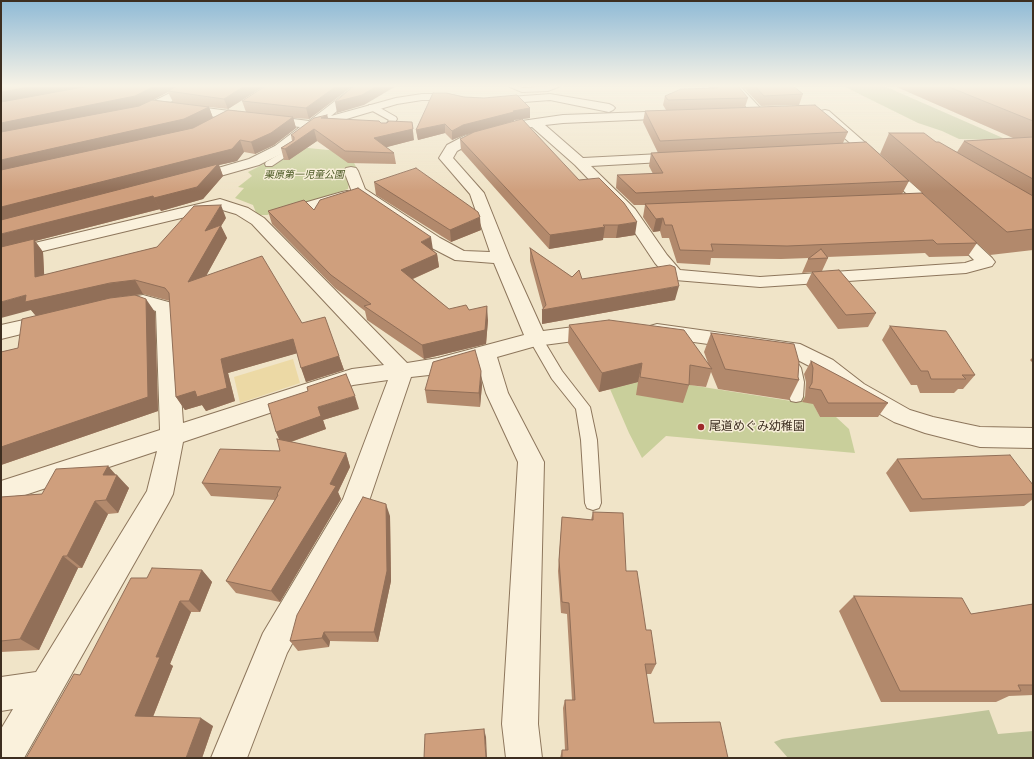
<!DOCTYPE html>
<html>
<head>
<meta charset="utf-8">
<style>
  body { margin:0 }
  #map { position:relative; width:1034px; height:759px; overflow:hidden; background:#f0e4c8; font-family:Merriweather,serif }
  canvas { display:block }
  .frame { position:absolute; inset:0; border:2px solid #3d2e20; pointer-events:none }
</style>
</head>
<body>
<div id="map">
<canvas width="1034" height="759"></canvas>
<div class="frame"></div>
</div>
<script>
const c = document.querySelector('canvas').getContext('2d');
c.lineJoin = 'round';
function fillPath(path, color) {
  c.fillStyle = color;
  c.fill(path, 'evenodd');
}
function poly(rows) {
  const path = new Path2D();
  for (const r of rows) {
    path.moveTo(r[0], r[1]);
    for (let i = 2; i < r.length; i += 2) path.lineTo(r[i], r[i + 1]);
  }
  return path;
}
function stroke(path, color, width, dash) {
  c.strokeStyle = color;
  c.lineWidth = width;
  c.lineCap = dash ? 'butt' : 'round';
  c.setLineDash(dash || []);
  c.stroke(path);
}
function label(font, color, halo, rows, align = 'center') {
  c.font = font + ' Merriweather,"Noto Sans JP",serif';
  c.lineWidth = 3;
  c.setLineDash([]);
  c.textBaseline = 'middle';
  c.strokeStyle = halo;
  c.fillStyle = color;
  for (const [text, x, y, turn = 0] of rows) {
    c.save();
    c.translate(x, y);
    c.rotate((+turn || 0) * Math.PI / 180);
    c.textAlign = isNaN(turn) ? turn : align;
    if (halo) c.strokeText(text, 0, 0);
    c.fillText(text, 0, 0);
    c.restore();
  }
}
fillPath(poly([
  [298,147,349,152,357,169,345,171,349,183,348,189,267,215,257,215,253,205,235,198,244,188,238,187,252,176,248,172],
  [638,382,684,384,791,401,796,397,809,396,820,417,836,417,849,429,855,453,666,436,642,458,629,433,610,389]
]), '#c9cf9b');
fillPath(poly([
  [293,359,300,383,240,403,234,377]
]), '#ecd9a5');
fillPath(poly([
  [841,85,882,85,1003,138,999,140,959,139,942,131,918,123],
  [989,710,998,734,1033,731,1033,758,788,758,774,742,782,739]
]), '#bfc49a');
const service = poly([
  [505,85,515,85,523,88,563,85,548,91,522,92,505,85],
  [369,105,375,105,396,117,397,119,389,133,383,133,382,131,389,120,369,109,369,105],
  [283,146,295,148,296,150,272,166,266,166,265,164,266,162,283,152,279,149,283,146],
  [536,335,541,336,562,371,590,407,597,440,601,503,599,508,593,510,587,508,585,503,581,440,576,409,552,379,529,339,531,336,536,335],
  [794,363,799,365,801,368,804,382,803,397,801,401,796,402,791,401,789,397,790,382,787,368,789,365,794,363]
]);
const minor = poly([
  [186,85,199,85,198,87,148,114,135,117,131,116,129,113,131,110,140,108,186,85],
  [356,85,368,85,331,116,396,98,422,94,447,94,465,98,484,99,550,94,609,104,613,106,615,108,613,110,609,112,550,100,484,105,465,104,447,100,422,100,397,104,316,128,285,152,259,165,192,184,187,183,185,180,187,177,249,159,275,146,300,127,182,113,178,111,176,109,178,107,182,105,309,121,356,85],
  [728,85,739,85,761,109,763,112,761,115,753,115,728,85],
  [825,110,829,111,926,196,992,258,995,262,992,266,966,273,760,287,675,280,669,279,655,263,623,215,575,165,532,127,493,135,474,142,457,151,453,158,484,193,510,258,543,331,597,324,604,326,607,331,604,336,597,338,536,346,497,357,508,393,544,462,538,724,542,758,506,758,502,724,518,462,486,393,477,362,438,374,411,377,368,504,287,653,247,758,211,758,263,633,343,499,388,380,353,385,183,442,173,494,169,502,24,758,1,758,1,729,13,709,1,711,1,677,36,672,147,491,157,451,1,503,1,481,160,430,156,311,143,307,119,310,112,308,109,304,112,300,143,295,172,303,175,307,183,423,352,369,384,365,252,224,236,214,219,209,1,261,1,251,220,199,248,208,264,218,407,363,438,358,524,335,494,263,455,260,428,246,354,194,352,198,282,219,276,217,274,214,276,211,342,192,347,191,352,192,344,171,346,168,351,167,356,168,358,171,365,189,440,238,464,251,490,252,470,194,439,158,447,145,464,136,485,129,515,122,563,115,673,111,677,112,679,115,677,118,563,123,545,125,583,158,680,153,685,154,687,157,685,160,680,161,591,166,635,209,667,255,680,270,760,277,965,263,974,260,916,202,821,117,819,114,821,111,825,110],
  [51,314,58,315,61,320,58,325,1,339,1,325,51,314],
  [657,324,800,344,833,360,864,384,910,410,933,417,980,427,1033,428,1033,448,980,447,925,433,894,422,848,396,817,370,788,355,650,336,647,331,650,326,657,324]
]);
stroke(service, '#8d765c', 2);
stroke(minor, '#8d765c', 2);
fillPath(service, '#faf1dc');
fillPath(minor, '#faf1dc');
fillPath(poly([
  [266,85,228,109,209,107,213,118,246,112,242,101,267,85,354,85,309,119,293,118,296,128,274,145,255,154,244,152,237,161,219,165,223,176,203,199,161,211,160,209,35,241,43,252,44,275,157,247,226,218,221,226,227,238,206,276,302,323,339,356,344,370,306,382,297,353,228,373,235,401,206,411,202,405,185,410,176,397,170,301,143,294,115,297,155,312,158,411,1,465,1,352,18,348,36,316,31,310,1,92],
  [168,92,173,102,153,100],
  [707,85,737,85,748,98,745,107,848,132,843,143,909,181,902,194,977,243,968,256,929,257,925,253,827,257,828,258,822,271,876,313,868,327,838,329,806,285,812,272,802,273,808,259,809,258,781,259,711,258,710,265,677,263,669,238,662,238,660,231,653,232,643,217,645,205,634,205,616,188,617,175,653,174,649,166,651,153,658,153,643,122,645,111,666,110,663,105,665,96,709,88],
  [741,85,792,85,803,94,799,105,761,106],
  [892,85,1033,85,1033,250,990,255,880,154,889,133,936,142,957,152,964,141,1013,138],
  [464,97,530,108,530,118,514,120,514,121,464,135,452,140,445,133,418,140,416,130],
  [327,115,328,118,381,123,414,140,386,147,394,153,396,164,348,163,317,141,289,160,284,160,281,148,292,141,291,135],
  [460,139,579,180,635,235,616,238,603,238,603,240,549,249,461,150],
  [374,182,481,230,451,242,376,195],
  [314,210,433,250,437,254,439,267,413,279,449,309,469,310,488,320,486,344,424,359,367,320,365,311,335,288,272,224,268,211],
  [530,248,572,277,582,279,675,300,542,324,542,310,543,309,530,261],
  [569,325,708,363,704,352,711,333,798,377,799,380,789,400,718,389,711,372,706,387,689,385,683,403,636,395,638,382,599,392,568,343],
  [890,326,975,375,963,389,958,389,954,393,920,393,917,385,911,385,882,340],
  [1033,357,1033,363,1030,360],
  [811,361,888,403,878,417,820,417,813,404,802,402,805,397,806,382,804,374],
  [482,385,480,407,427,403,425,390],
  [359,409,323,420,326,429,291,442,346,453,350,467,338,492,341,499,280,602,236,593,226,581,275,500,211,496,202,483,280,451,279,439,276,432],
  [897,459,1033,485,1033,499,1024,506,910,512,886,473],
  [108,466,115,475,129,488,118,513,108,514,82,568,78,568,39,650,1,652,1,497,42,494],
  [593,512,626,571,646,630,656,664,651,674,646,674,654,723,728,758,560,758,562,750,565,750,563,708,565,700,572,700,567,614,561,613,558,571,562,517,591,520],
  [390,516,391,581,378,642,330,641,329,647,298,651,290,641],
  [202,570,212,582,200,612,191,612,170,664,173,666,153,717,213,726,202,758,80,675,147,578],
  [854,596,971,614,1033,604,1033,695,1009,696,996,702,881,702,839,611]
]), '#b2896c');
fillPath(poly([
  [41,85,104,85,1,104,1,92],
  [157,85,183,85,168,91,168,92,140,107,1,136,1,123],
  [246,85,266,85,228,109,224,99],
  [338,85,354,85,309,119,306,108],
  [379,85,398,85,364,105,337,113,335,102],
  [209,107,213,118,188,131,1,173,1,160],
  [530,108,530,118,514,120,514,121,464,135,452,140,452,131,463,125,513,111],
  [327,115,330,126,321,118],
  [293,117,296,128,274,145,255,154,251,142],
  [412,122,414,140,376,150,374,138],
  [445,124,445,133,418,140,416,130],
  [314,129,317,141,289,160,285,149],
  [240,140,244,152,237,161,219,165,223,176,203,199,161,211,154,198,197,187,1,222,1,207],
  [153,196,160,209,35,241,43,252,45,290,1,249,1,234],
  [221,205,226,218,221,226,227,238,195,296,188,282,205,231],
  [480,217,481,230,451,242,450,230],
  [663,218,660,231,653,232,656,219],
  [637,222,635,235,616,238,618,225],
  [605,227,603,240,549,249,550,235],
  [431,237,433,250,423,255,421,242],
  [437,254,439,267,403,283,401,270],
  [135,280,143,294,119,297,36,316,31,310,1,318,1,302,26,295],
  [679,286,675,300,542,324,542,310],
  [146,299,155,312,158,411,1,465,1,447],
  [487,306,488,320,486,344,424,359,422,345],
  [293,339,298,353,228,373,235,401,206,411,202,405,185,410,176,397,195,391,221,359],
  [339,356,344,370,306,382,301,368],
  [642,363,638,382,599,392,602,373],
  [481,371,482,385,480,407,479,393],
  [355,396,359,409,323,420,326,429,282,445,276,432,318,407],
  [346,453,350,467,338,492,341,499,280,602,271,591,330,484],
  [108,466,117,476,117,475,129,488,118,513,106,500,103,475],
  [95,501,108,514,82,568,67,556],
  [386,504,390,516,391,581,378,642,374,632],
  [63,556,78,568,39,650,20,639],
  [202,570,212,582,200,612,189,601],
  [180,601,191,612,170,664,173,666,150,724,135,716,156,657],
  [324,632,330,641,329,647,322,638],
  [201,718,213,726,202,758,186,758],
  [484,729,486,737,487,758,486,758]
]), '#916f58');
const building = poly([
  [1,85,41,85,1,92,1,85],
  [94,85,157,85,135,96,1,123,1,102,94,85],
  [179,85,246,85,224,99,168,91,179,85],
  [267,85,338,85,306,108,242,101,267,85],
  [355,85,379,85,362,95,335,102,355,85],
  [716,85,737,85,748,98,668,100,665,96,681,89,718,88,716,85],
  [754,85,792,85,803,94,764,96,754,85],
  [944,85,1033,85,1033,121,944,85],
  [433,93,446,93,464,97,484,98,517,95,530,108,513,111,514,112,463,125,452,131,445,124,416,130,433,93],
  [152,100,209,107,184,119,1,160,1,132,139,106,152,100],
  [815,105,848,132,660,141,645,111,815,105],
  [228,110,293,117,271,133,251,142,240,140,232,149,1,207,1,170,193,128,228,110],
  [327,115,321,118,379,121,381,123,387,123,389,121,412,122,413,129,374,138,394,153,345,151,314,129,285,149,281,148,294,140,294,137,291,135,314,118,327,115],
  [522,119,579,180,599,178,624,203,637,222,618,225,603,225,605,227,550,235,460,139,474,132,522,119],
  [889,133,924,133,936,142,939,142,1033,196,1033,229,1007,232,889,133],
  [1033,137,1033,179,964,141,1033,137],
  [866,142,909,181,636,193,617,175,663,173,651,153,866,142],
  [218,164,197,187,154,198,153,196,1,234,1,220,218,164],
  [416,168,478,212,480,217,450,230,374,182,416,168],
  [358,188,431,237,421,242,437,254,401,270,449,309,466,305,469,310,487,306,485,330,422,345,364,306,371,304,331,275,268,211,304,200,314,210,320,200,358,188],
  [922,193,977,243,937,244,933,240,787,246,711,244,713,251,680,250,672,225,665,225,663,218,656,219,645,204,922,193],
  [221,205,205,231,221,225,188,282,262,256,302,323,325,317,339,356,301,368,293,339,221,359,227,388,197,397,195,391,176,397,169,293,165,288,135,280,110,283,25,302,26,295,1,302,1,247,34,239,35,277,157,247,194,206,221,205],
  [530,248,572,277,579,270,582,279,670,265,675,267,679,286,542,310,546,305,530,248],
  [821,249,828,258,808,259,821,249],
  [839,270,876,313,846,315,812,272,839,270],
  [135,295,146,299,148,397,1,447,1,352,18,348,22,319,110,298,135,295],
  [609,320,684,330,712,369,690,365,689,385,640,377,642,363,602,373,569,325,609,320],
  [890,326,946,331,975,375,962,375,966,379,931,379,928,371,921,371,890,326],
  [711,333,794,344,799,362,798,377,799,380,725,369,711,333],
  [475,350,481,371,479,393,425,390,433,362,475,350],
  [811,361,845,379,888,403,828,403,821,390,809,388,812,383,813,368,811,361],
  [346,374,355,396,318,407,321,416,276,432,268,404,308,391,307,387,346,374],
  [277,439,346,453,330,484,336,486,271,591,226,581,278,495,277,494,281,487,202,483,220,449,280,451,277,439],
  [1010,455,1033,485,1033,494,922,499,897,459,1010,455],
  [108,466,103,475,117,475,106,500,95,501,67,556,63,556,20,639,1,641,1,497,42,494,56,469,108,466],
  [363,497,386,504,387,571,374,632,324,632,322,638,290,641,297,615,363,497],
  [593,512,623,513,626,571,637,571,646,630,651,630,656,664,645,664,654,723,720,722,728,758,562,758,562,750,568,750,565,700,575,700,569,603,562,602,559,560,562,517,593,520,593,512],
  [152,568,202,570,189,601,180,601,156,657,160,657,135,716,201,718,186,758,26,758,74,674,80,675,131,578,147,578,152,568],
  [854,596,962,598,971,614,1033,604,1033,685,1018,685,1021,691,900,691,854,596],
  [484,729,486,758,424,758,425,734,484,729]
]);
fillPath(building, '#cf9f7d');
stroke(building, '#916f58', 1);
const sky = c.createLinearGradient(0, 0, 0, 191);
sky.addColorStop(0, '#8fbad6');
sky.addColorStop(0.45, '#f8f3e6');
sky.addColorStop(1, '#f8f3e600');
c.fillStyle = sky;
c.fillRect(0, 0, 1034, 191);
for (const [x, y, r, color] of [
  [701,427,4,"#9e2a2b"]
]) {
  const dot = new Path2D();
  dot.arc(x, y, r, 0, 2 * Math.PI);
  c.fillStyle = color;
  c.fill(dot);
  stroke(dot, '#f7eed8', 1.5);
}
label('italic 10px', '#4d5a26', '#f7eed8', [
  ["栗原第一児童公園",304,175]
]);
label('12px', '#3d2e20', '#f7eed8', [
  ["尾道めぐみ幼稚園",709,427]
], 'left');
</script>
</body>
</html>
